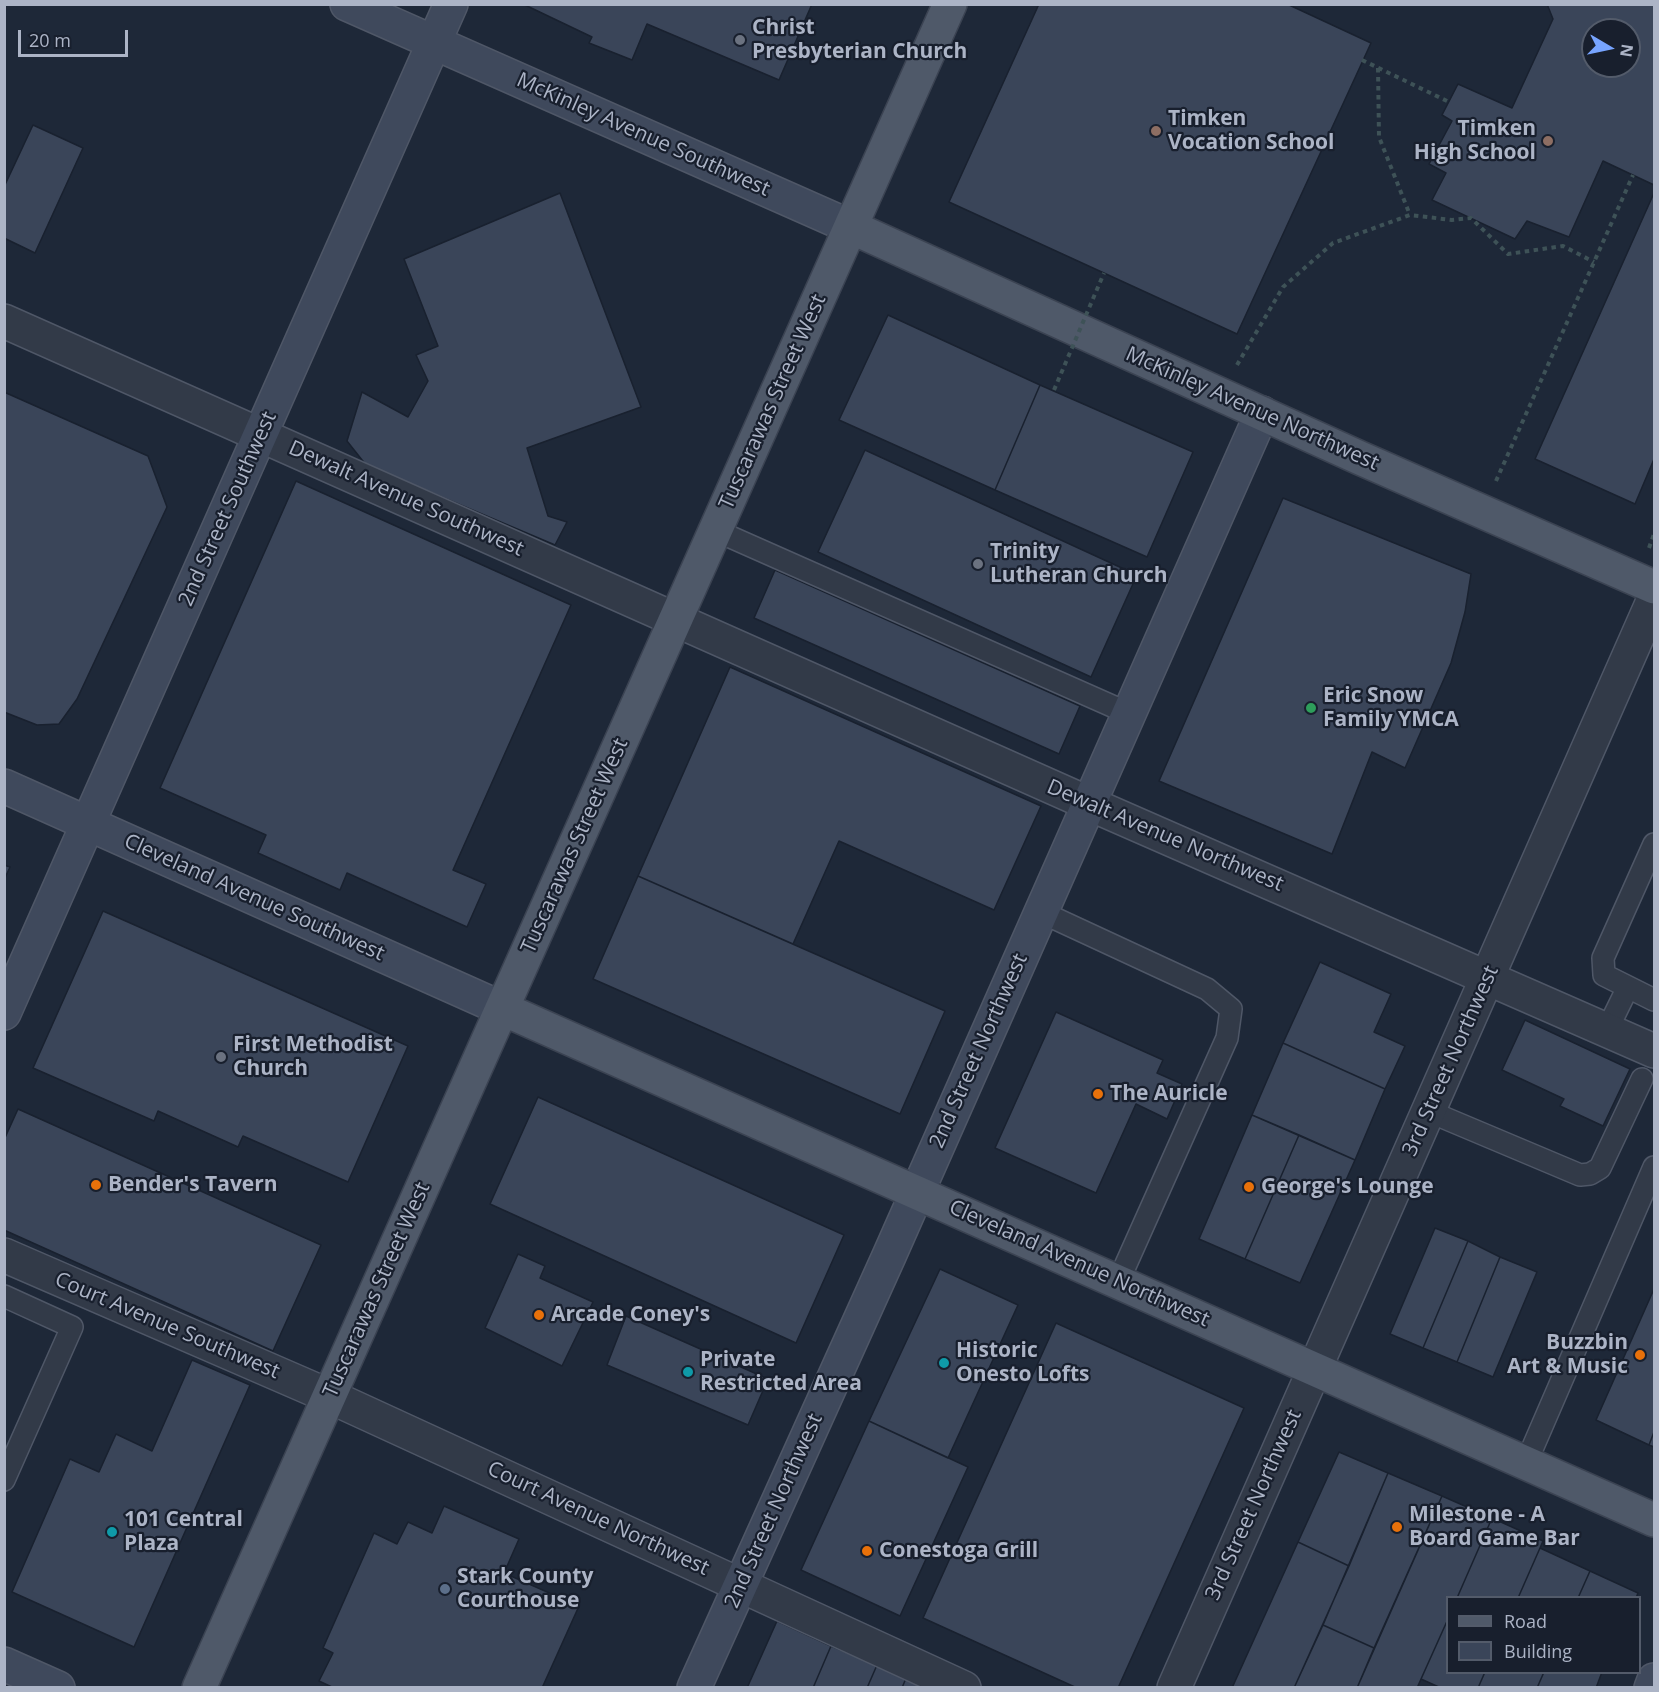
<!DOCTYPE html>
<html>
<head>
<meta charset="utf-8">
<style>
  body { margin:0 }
  #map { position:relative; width:1659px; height:1692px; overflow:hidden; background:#1e2838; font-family:"Open Sans",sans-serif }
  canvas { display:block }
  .frame { position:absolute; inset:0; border:6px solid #acb4c6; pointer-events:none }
  .legend { position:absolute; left:1446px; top:1596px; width:195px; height:78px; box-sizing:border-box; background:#181f2d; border:2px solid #535b6a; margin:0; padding:8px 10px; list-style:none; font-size:18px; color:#acb4c6 }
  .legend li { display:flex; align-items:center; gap:12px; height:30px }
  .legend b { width:30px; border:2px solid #535b6a }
  .north { position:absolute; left:1581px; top:18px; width:60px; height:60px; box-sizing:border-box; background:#181f2d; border:2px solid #535b6a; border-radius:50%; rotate:99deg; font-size:16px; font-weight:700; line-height:24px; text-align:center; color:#acb4c6 }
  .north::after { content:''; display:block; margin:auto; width:21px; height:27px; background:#77a4ff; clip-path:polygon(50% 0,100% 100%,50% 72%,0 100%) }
  .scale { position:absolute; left:18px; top:30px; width:110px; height:27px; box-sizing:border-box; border:3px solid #acb4c6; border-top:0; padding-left:8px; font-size:18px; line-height:21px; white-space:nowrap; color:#acb4c6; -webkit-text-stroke:4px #181f2d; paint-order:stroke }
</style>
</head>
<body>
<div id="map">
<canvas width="1659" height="1692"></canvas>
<div class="frame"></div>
<ul class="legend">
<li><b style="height:8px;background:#4f5969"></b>Road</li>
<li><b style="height:16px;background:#3a4559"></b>Building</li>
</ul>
<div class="north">N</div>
<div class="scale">20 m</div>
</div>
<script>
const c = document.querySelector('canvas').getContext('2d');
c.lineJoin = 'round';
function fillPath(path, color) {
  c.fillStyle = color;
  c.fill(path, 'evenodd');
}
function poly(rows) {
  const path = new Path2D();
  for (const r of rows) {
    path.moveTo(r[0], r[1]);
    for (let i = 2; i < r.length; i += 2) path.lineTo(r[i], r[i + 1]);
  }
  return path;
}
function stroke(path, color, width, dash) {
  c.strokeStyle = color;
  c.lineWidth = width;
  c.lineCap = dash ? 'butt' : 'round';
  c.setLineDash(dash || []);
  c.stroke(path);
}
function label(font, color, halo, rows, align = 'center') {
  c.font = font + ' "Open Sans",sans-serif';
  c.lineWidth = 4.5;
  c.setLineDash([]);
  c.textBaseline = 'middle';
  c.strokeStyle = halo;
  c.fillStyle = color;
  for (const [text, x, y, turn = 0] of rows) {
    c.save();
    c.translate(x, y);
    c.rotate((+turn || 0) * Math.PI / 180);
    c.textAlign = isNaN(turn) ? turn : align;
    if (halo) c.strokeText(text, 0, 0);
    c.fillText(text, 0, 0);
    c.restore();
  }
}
const building = poly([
  [812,4,779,80,647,24,632,60,589,43,592,37,525,5,812,4],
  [1039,4,1287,4,1371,43,1237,334,949,202,1039,4],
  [1547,4,1654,4,1654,185,1603,161,1569,237,1527,221,1515,239,1432,200,1446,173,1429,164,1452,121,1442,115,1458,84,1512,108,1553,19,1547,4],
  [1593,30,1629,30,1629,66,1593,66,1593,30],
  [33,125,83,148,35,253,4,238,4,187,33,125],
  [560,193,641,407,527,448,548,516,567,522,555,545,366,465,347,441,362,392,408,417,428,381,416,355,438,346,404,259,560,193],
  [1654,193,1654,459,1635,504,1535,459,1654,193],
  [888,315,1040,385,995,490,839,420,888,315],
  [1040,385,1193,452,1147,557,995,490,1040,385],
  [4,392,148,456,167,507,77,699,59,724,37,725,4,712,4,392],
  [865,450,1137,575,1091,677,818,552,865,450],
  [296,481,571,605,453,870,486,884,467,927,347,873,340,890,258,853,266,835,160,788,296,481],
  [1283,498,1471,574,1465,612,1451,663,1405,768,1372,752,1332,854,1159,781,1283,498],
  [775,570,1080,706,1059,754,754,618,775,570],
  [730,667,1041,806,994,910,839,841,793,944,638,876,730,667],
  [4,865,10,867,4,880,4,865],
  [638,876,945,1011,900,1114,593,979,638,876],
  [103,911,408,1046,348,1182,243,1136,238,1147,158,1111,154,1121,33,1068,103,911],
  [1320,962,1391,994,1374,1032,1405,1046,1385,1089,1283,1043,1320,962],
  [1056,1012,1163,1060,1157,1073,1182,1084,1167,1119,1136,1104,1096,1193,995,1148,1056,1012],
  [1525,1020,1630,1069,1603,1126,1560,1106,1564,1099,1502,1070,1525,1020],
  [1283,1043,1385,1089,1355,1160,1252,1115,1283,1043],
  [538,1097,844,1235,796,1343,490,1204,538,1097],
  [18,1109,321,1245,273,1351,4,1230,4,1140,18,1109],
  [1252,1115,1299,1135,1245,1259,1199,1239,1252,1115],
  [1299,1135,1355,1160,1300,1283,1245,1259,1299,1135],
  [1435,1228,1468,1241,1423,1348,1390,1334,1435,1228],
  [1468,1241,1500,1257,1457,1362,1423,1348,1468,1241],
  [518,1254,545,1266,540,1278,593,1302,562,1366,485,1328,518,1254],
  [1500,1257,1537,1272,1493,1377,1457,1362,1500,1257],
  [940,1269,1018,1305,948,1458,869,1421,940,1269],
  [1654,1289,1654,1432,1649,1445,1596,1420,1654,1289],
  [626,1316,768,1379,748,1425,607,1365,626,1316],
  [1056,1323,1244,1408,1118,1688,1077,1688,923,1618,1056,1323],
  [192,1360,250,1385,134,1647,12,1592,70,1459,99,1472,116,1434,152,1451,192,1360],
  [869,1421,968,1467,900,1616,801,1570,869,1421],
  [1654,1432,1654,1447,1649,1445,1654,1432],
  [1339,1452,1388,1473,1349,1566,1298,1542,1339,1452],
  [1388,1473,1442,1496,1374,1648,1323,1625,1388,1473],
  [1442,1496,1492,1518,1457,1598,1448,1598,1448,1619,1417,1688,1357,1688,1442,1496],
  [444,1506,519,1539,504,1573,579,1606,542,1688,334,1688,319,1681,333,1653,323,1648,374,1533,397,1544,408,1522,432,1533,444,1506],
  [1492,1518,1543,1541,1540,1548,1518,1598,1457,1598,1492,1518],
  [1298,1542,1349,1566,1294,1688,1232,1688,1298,1542],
  [1540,1548,1590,1571,1578,1598,1518,1598,1540,1548],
  [1590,1571,1638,1593,1636,1598,1578,1598,1590,1571],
  [1448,1619,1448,1672,1485,1672,1478,1688,1441,1688,1421,1679,1448,1619],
  [777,1621,831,1646,813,1688,747,1688,777,1621],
  [1323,1625,1374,1648,1357,1688,1294,1688,1323,1625],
  [831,1646,877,1665,867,1688,813,1688,831,1646],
  [877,1665,906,1678,902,1688,867,1688,877,1665],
  [1485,1672,1544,1672,1537,1688,1478,1688,1485,1672],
  [1544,1672,1602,1672,1596,1688,1537,1688,1544,1672],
  [906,1678,926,1688,902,1688,906,1678]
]);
fillPath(building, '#3a4559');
stroke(building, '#19212f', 1.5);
const lane = poly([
  [717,531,1130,714],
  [1654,844,1603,958,1604,975,1654,1000],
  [1041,912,1207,989,1231,1009,1227,1038,1118,1282],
  [1607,1030,1628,987],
  [1428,1111,1580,1175,1590,1174,1600,1168,1642,1079],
  [4,1296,72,1327,4,1480],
  [1526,1463,1654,1167]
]);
const street = poly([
  [4,321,1090,804,1654,1051],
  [4,1255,329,1396,964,1688],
  [1174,1688,1654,599]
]);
const secondary = poly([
  [347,4,851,227],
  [4,786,503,1009],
  [4,1013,451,4],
  [4,1664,58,1688],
  [694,1688,889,1256,1262,413],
  [1651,1688,1654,1680]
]);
const primary = poly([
  [851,227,1360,458,1654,587],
  [503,1009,1654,1520],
  [199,1688,950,4]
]);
stroke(lane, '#4f5767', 24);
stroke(street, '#4f5767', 36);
stroke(secondary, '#4f5767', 36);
stroke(primary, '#3b4352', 36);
stroke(poly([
  [1362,60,1447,101],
  [1378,68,1379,137,1410,215],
  [1237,365,1283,287,1333,243,1410,215,1452,220,1471,218,1508,254,1563,246,1594,262],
  [1496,481,1633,175],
  [1649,548,1654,534]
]), '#3e5257', 4, [4.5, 4.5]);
stroke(lane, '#323a48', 21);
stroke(street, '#323a48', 33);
stroke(secondary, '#3f495c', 33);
stroke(primary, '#4f5969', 33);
stroke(poly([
  [1054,390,1104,273]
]), '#3e5257', 4, [4.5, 4.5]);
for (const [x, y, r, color] of [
  [740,40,6,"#6b7280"],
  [1156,131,6,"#8d6e63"],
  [1548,141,6,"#8d6e63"],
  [978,564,6,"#6b7280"],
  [1311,708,6,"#2e9e5b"],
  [221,1057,6,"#6b7280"],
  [1098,1094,6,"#e8710a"],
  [96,1185,6,"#e8710a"],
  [1249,1187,6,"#e8710a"],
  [539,1315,6,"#e8710a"],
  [1640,1355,6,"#e8710a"],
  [944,1363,6,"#0f9aa8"],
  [688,1372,6,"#0f9aa8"],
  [1397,1527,6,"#e8710a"],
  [112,1532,6,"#0f9aa8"],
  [867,1551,6,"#e8710a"],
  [445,1589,6,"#5c6f8a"]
]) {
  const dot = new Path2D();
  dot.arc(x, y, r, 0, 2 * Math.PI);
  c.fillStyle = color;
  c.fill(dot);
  stroke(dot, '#181f2d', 2);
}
label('bold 21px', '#acb4c6', '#181f2d', [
  ["Christ",752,28],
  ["Presbyterian Church",752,52],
  ["Timken",1168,119],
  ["Vocation School",1168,143],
  ["Timken",1536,129,"right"],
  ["High School",1536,153,"right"],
  ["Trinity",990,552],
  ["Lutheran Church",990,576],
  ["Eric Snow",1323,696],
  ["Family YMCA",1323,720],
  ["First Methodist",233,1045],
  ["Church",233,1069],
  ["The Auricle",1110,1094],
  ["Bender's Tavern",108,1185],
  ["George's Lounge",1261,1187],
  ["Arcade Coney's",551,1315],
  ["Buzzbin",1628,1343,"right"],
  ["Art & Music",1628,1367,"right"],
  ["Historic",956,1351],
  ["Onesto Lofts",956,1375],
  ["Private",700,1360],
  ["Restricted Area",700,1384],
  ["Milestone - A",1409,1515],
  ["Board Game Bar",1409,1539],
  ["101 Central",124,1520],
  ["Plaza",124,1544],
  ["Conestoga Grill",879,1551],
  ["Stark County",457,1577],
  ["Courthouse",457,1601]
], 'left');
label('21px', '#acb4c6', '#181f2d', [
  ["McKinley Avenue Southwest",643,135,24],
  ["Tuscarawas Street West",773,402,-66],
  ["McKinley Avenue Northwest",1252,409,24],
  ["Dewalt Avenue Southwest",406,499,24],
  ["2nd Street Southwest",228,509,-66],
  ["Dewalt Avenue Northwest",1165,836,23],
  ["Tuscarawas Street West",575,846,-66],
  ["Cleveland Avenue Southwest",254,898,24],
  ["2nd Street Northwest",979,1051,-66],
  ["3rd Street Northwest",1451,1061,-66],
  ["Cleveland Avenue Northwest",1079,1264,24],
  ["Tuscarawas Street West",377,1290,-66],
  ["Court Avenue Southwest",167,1326,23],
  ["3rd Street Northwest",1254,1505,-66],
  ["2nd Street Northwest",774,1511,-66],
  ["Court Avenue Northwest",598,1519,25]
]);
</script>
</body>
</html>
